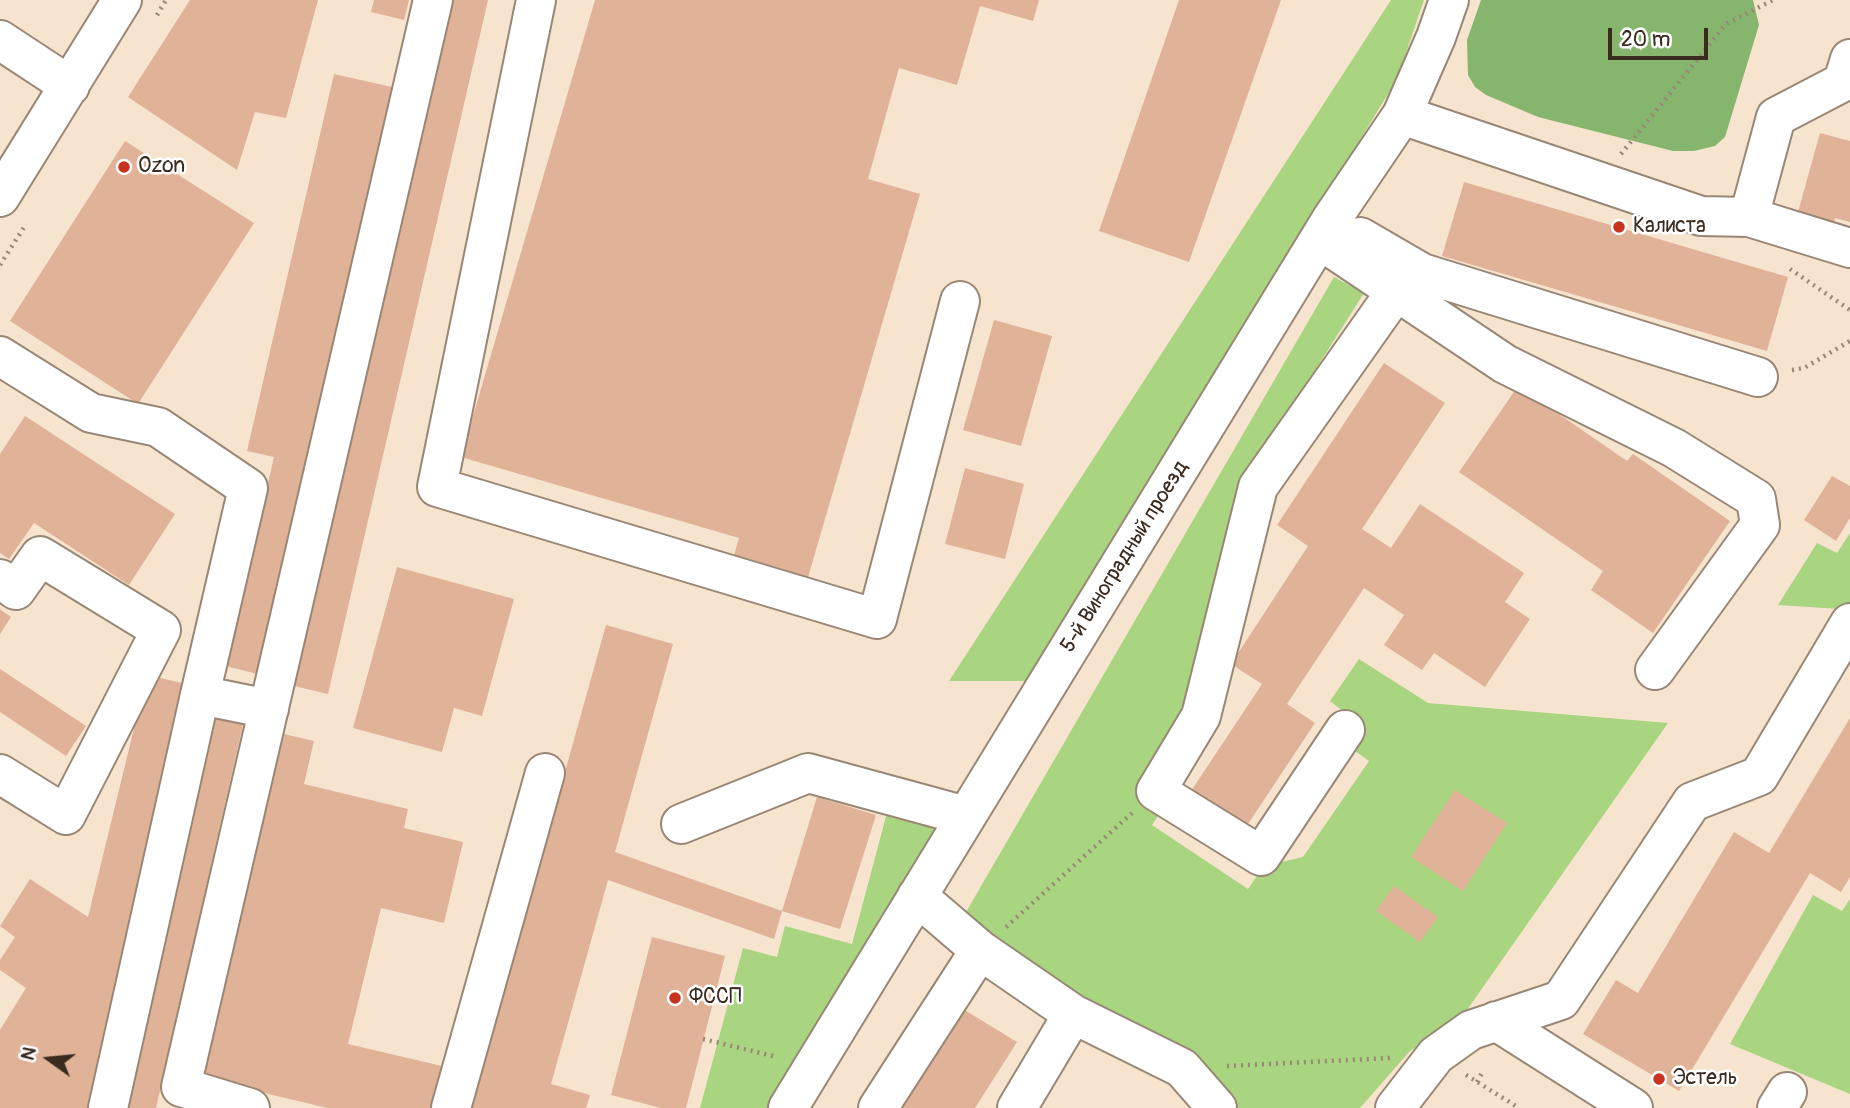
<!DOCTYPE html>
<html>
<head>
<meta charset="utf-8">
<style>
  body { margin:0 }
  #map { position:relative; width:1850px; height:1108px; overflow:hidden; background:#f7e4ce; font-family:Pangolin,sans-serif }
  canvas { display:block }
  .north { position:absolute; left:14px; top:1024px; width:70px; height:70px; -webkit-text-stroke:5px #fff; paint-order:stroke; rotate:285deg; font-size:19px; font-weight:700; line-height:28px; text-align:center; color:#3b2a1e }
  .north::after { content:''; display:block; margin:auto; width:24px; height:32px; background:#3b2a1e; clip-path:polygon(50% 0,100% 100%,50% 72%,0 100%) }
  .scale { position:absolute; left:1608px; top:28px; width:100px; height:32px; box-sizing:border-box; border:4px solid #3b2a1e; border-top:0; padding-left:9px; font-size:21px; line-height:24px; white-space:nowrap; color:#3b2a1e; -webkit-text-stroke:5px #fff; paint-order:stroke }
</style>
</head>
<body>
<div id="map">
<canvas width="1850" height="1108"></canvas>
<div class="north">N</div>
<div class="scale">20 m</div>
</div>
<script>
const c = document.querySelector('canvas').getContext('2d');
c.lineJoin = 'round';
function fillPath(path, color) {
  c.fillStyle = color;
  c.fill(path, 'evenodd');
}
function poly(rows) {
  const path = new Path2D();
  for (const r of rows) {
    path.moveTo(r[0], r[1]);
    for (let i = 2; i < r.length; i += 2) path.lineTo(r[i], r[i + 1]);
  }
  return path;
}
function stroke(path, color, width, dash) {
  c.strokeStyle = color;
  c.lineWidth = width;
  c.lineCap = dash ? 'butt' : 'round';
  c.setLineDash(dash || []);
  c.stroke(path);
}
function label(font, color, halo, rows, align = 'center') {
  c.font = font + ' Pangolin,sans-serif';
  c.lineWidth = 5;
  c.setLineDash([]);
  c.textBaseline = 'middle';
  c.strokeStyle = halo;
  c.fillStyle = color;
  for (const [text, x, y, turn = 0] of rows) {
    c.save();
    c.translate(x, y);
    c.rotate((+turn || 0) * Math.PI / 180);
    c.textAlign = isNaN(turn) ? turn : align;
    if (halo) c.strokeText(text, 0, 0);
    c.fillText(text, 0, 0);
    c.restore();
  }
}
fillPath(poly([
  [1391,0,1424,0,1397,79,1031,681,949,681],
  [1334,277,1364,293,1243,484,1167,803,1152,825,1248,889,1264,866,1303,857,1369,761,1347,745,1362,726,1330,701,1359,659,1428,703,1668,723,1467,1010,1409,1052,1360,1108,1233,1108,962,919],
  [1850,533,1850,602,1840,609,1778,605,1817,543,1837,553],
  [888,809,945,824,773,1108,700,1108,743,948,777,957,785,926,852,944],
  [1813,895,1842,911,1850,899,1850,1094,1730,1044]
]), '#a9d480');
fillPath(poly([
  [1481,0,1753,0,1759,25,1725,137,1715,146,1694,151,1673,151,1538,117,1486,95,1475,87,1468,75,1467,40]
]), '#86b66e');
fillPath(poly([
  [190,0,318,0,286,118,255,112,237,170,128,97],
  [374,0,409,0,404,20,371,12],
  [451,0,488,0,328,694,294,686],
  [595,0,1039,0,1033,21,980,6,957,85,899,68,868,179,920,194,806,584,732,562,739,538,461,457],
  [1179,0,1281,0,1189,262,1099,231],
  [334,74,392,87,257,674,226,666,274,457,247,451],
  [1820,133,1850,141,1850,222,1835,218,1831,233,1795,223],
  [125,141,254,223,138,404,10,321],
  [1464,182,1788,277,1767,351,1442,256],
  [994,320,1052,336,1021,446,963,430],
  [1384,363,1445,403,1362,529,1391,548,1420,504,1524,573,1505,602,1530,619,1485,687,1434,653,1422,670,1384,645,1404,615,1364,588,1287,704,1315,723,1244,830,1189,794,1262,684,1231,664,1308,546,1277,525],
  [1518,386,1627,461,1633,454,1730,521,1653,633,1591,590,1603,571,1459,472],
  [25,416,175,514,129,585,34,523,9,559,0,553,0,454],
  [965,468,1024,484,1005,559,945,544],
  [1832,476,1850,486,1850,518,1836,541,1804,520],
  [397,567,514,599,482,716,454,708,442,752,353,728],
  [0,609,11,617,0,634],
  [606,625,673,644,615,852,782,911,774,939,608,880,551,1084,590,1095,586,1108,471,1108],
  [0,669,86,726,66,756,0,712],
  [147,675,187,684,93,1108,0,1108,0,1030,26,988,0,970,0,960,15,937,0,926,30,879,88,917],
  [212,713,244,720,156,1108,122,1108],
  [1850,718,1850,877,1841,892,1810,873,1679,1091,1583,1034,1616,980,1638,993,1734,832,1769,853],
  [284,734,314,741,304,784,408,809,404,828,463,842,444,923,381,908,348,1044,442,1066,433,1108,327,1108,202,1078],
  [1455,790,1507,823,1463,891,1411,857],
  [817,797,876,815,840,929,782,911],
  [1394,886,1438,917,1420,942,1376,911],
  [652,937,725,956,686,1108,661,1108,611,1095],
  [963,1009,1017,1042,975,1108,901,1108]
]), '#e0b298');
const minor = poly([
  [536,0,437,487,877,619,960,301],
  [0,40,70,86],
  [1402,115,1701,216,1749,217,1850,248],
  [0,197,122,0],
  [1749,217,1776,117,1843,82,1850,59],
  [1360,237,1422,273,1758,377],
  [1320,240,1505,364,1674,448,1756,499,1760,525,1655,670],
  [0,356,91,413,158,427,248,488,200,695],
  [0,579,16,590,40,556,161,630,66,815,0,774],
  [1345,730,1261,856,1156,791,1201,716,1258,487,1397,290],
  [681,824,808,773,966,816],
  [917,896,980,950,1073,1014,1182,1068,1217,1108],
  [1496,1021,1633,1108],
  [108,1108,200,695,269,709],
  [250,1108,181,1087,433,0],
  [451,1108,545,773],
  [788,1108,1331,220,1402,115,1436,37,1449,0],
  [878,1108,980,950],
  [1017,1108,1073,1014],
  [1395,1108,1436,1055,1471,1030,1561,1000,1692,802,1759,776,1850,623],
  [1777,1108,1787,1092]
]);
stroke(minor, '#998776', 42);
stroke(poly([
  [157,15,166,0],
  [1621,154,1726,24,1773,0],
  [0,265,26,224],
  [1790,269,1850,310],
  [1792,370,1804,368,1850,341],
  [1006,927,1132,813],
  [703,1039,777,1057],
  [1227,1066,1390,1058],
  [1466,1075,1519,1108],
  [1477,1082,1482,1073]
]), '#998776', 4.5, [2, 5]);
stroke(minor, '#fff', 38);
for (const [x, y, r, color] of [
  [124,167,7,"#c8321e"],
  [1619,227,7,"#c8321e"],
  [675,998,7,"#c8321e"],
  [1659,1079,7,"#c8321e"]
]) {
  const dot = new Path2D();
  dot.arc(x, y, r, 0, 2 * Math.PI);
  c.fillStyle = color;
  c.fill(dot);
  stroke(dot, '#fff', 2.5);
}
label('21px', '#3b2a1e', '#fff', [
  ["Ozon",138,167],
  ["Калиста",1633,227],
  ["ФССП",689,998],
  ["Эстель",1673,1079]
], 'left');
label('21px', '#3b2a1e', '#fff', [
  ["5-й Виноградный проезд",1125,557,-58]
]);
</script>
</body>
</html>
